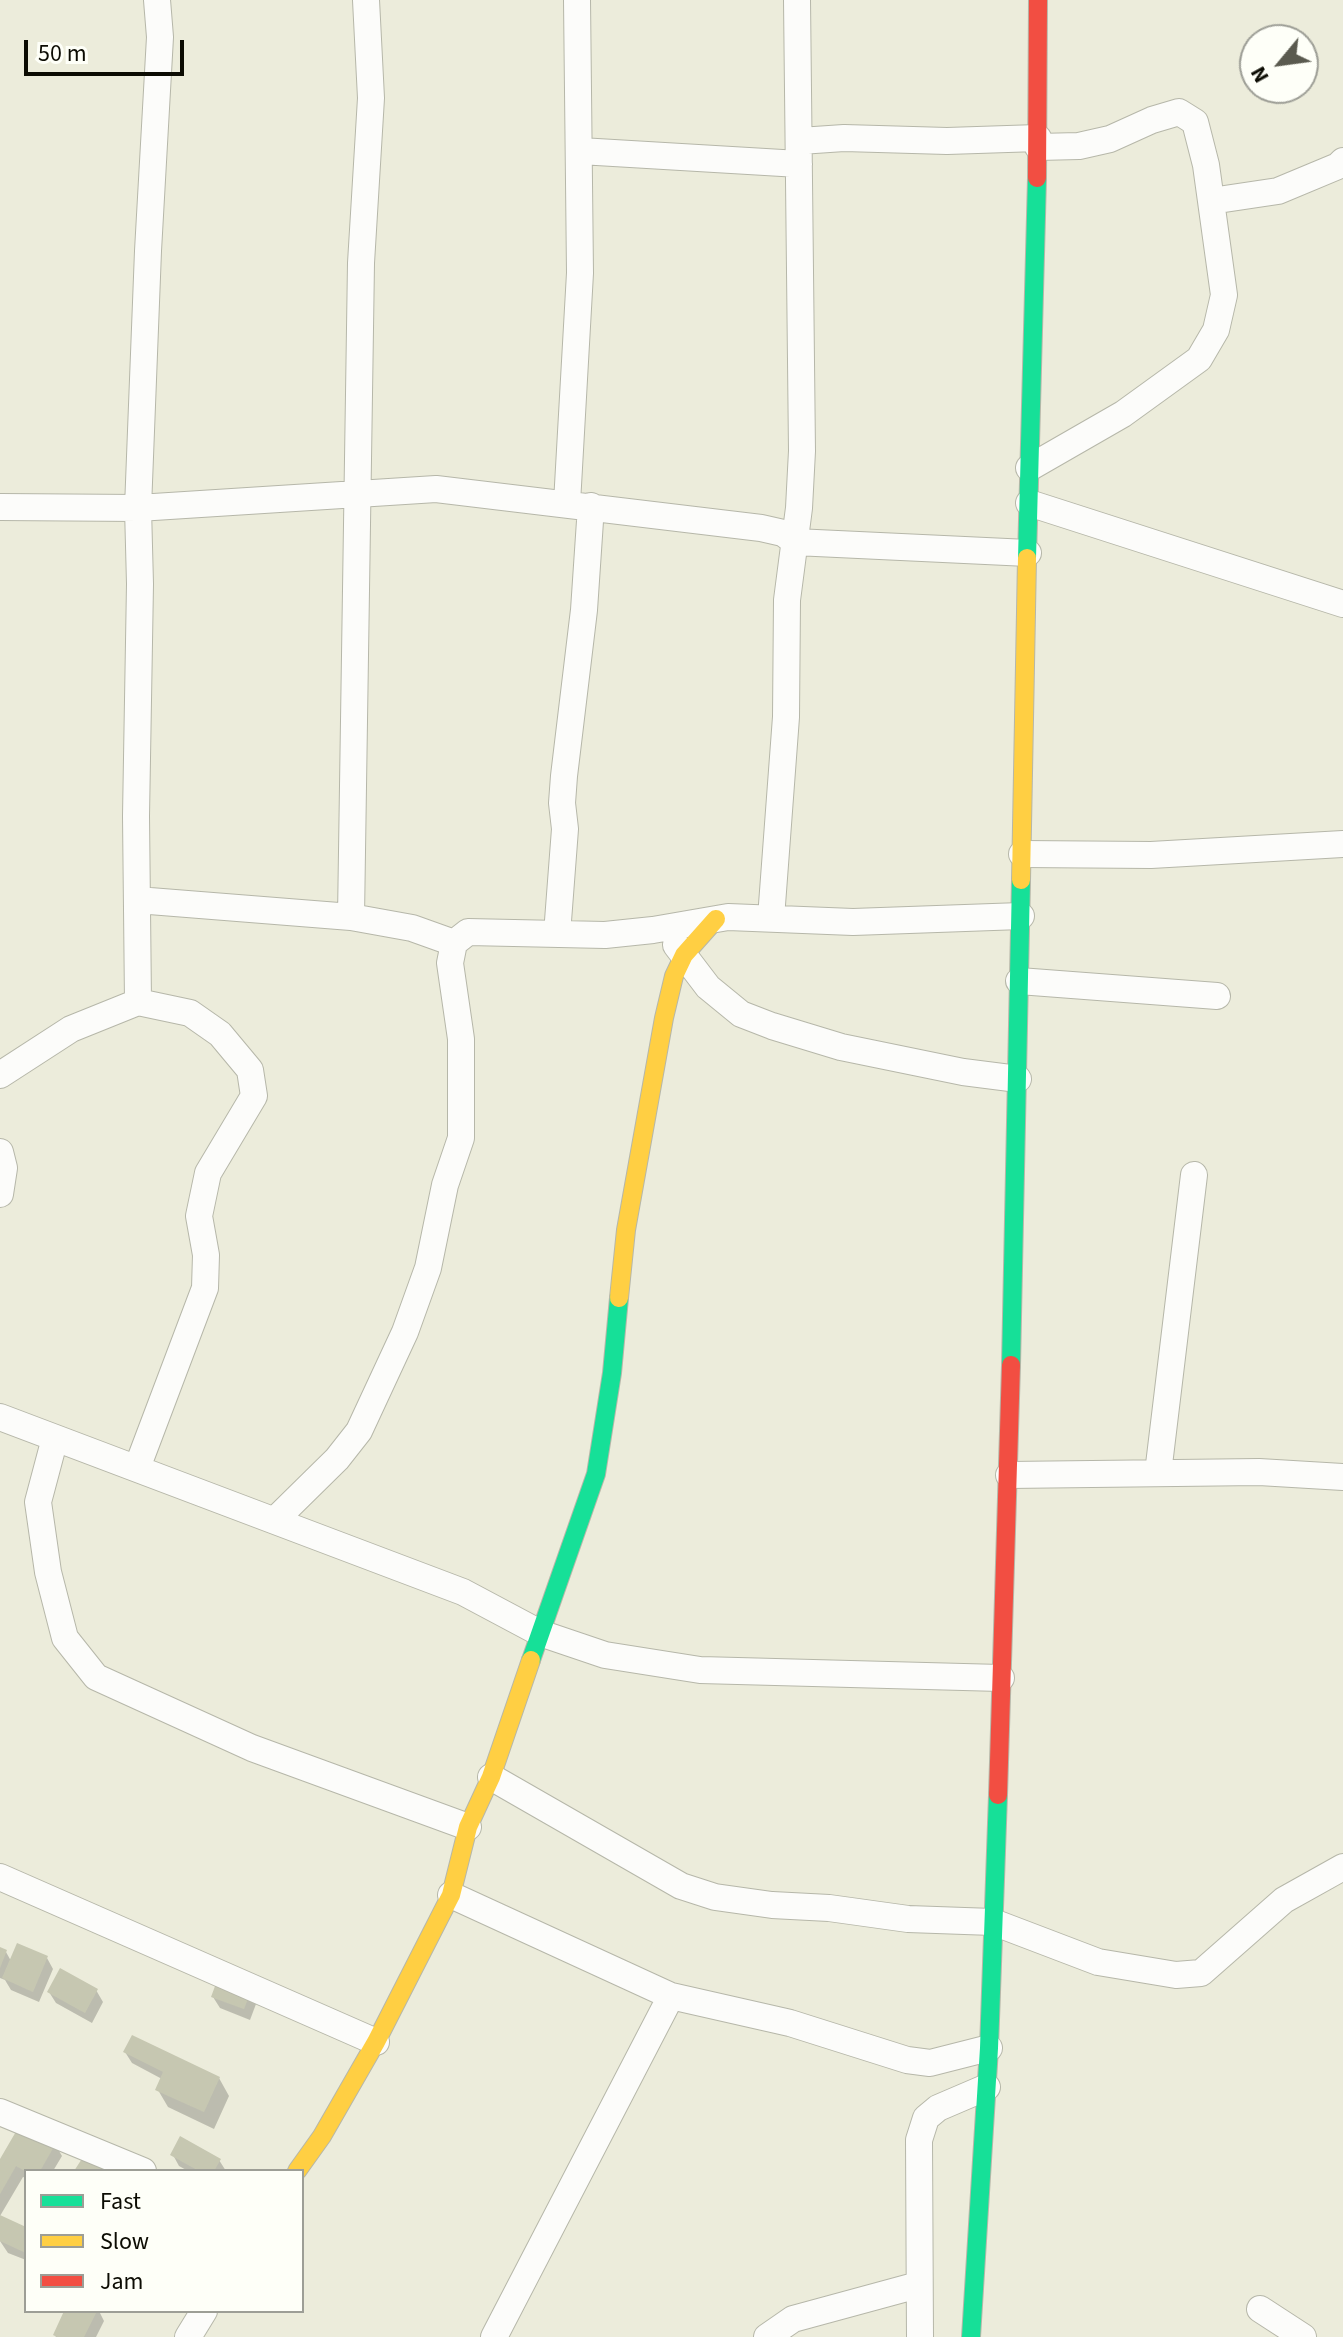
<!DOCTYPE html>
<html>
<head>
<meta charset="utf-8">
<style>
  body { margin:0 }
  #map { position:relative; width:1343px; height:2337px; overflow:hidden; background:#ececdb; font-family:"Source Sans 3",sans-serif }
  canvas { display:block }
  .legend { position:absolute; left:24px; top:2169px; width:280px; height:144px; box-sizing:border-box; background:#fefff8; border:2px solid #9d9e96; margin:0; padding:10px 14px; list-style:none; font-size:24px; color:#0c0c03 }
  .legend li { display:flex; align-items:center; gap:16px; height:40px }
  .legend b { width:40px; border:2px solid #9d9e96 }
  .north { position:absolute; left:1239px; top:24px; width:80px; height:80px; box-sizing:border-box; background:#fefff8; border:2px solid #9d9e96; border-radius:50%; rotate:241deg; font-size:22px; font-weight:700; line-height:32px; text-align:center; color:#0c0c03 }
  .north::after { content:''; display:block; margin:auto; width:28px; height:36px; background:#5a5a4f; clip-path:polygon(50% 0,100% 100%,50% 72%,0 100%) }
  .scale { position:absolute; left:24px; top:40px; width:160px; height:36px; box-sizing:border-box; border:4px solid #0c0c03; border-top:0; padding-left:10px; font-size:24px; line-height:28px; white-space:nowrap; color:#0c0c03; -webkit-text-stroke:6px #fefff8; paint-order:stroke }
</style>
</head>
<body>
<div id="map">
<canvas width="1343" height="2337"></canvas>
<ul class="legend">
<li><b style="height:10px;background:#16e098"></b>Fast</li>
<li><b style="height:10px;background:#ffcf43"></b>Slow</li>
<li><b style="height:10px;background:#f24e42"></b>Jam</li>
</ul>
<div class="north">N</div>
<div class="scale">50 m</div>
</div>
<script>
const c = document.querySelector('canvas').getContext('2d');
c.lineJoin = 'round';
function fillPath(path, color) {
  c.fillStyle = color;
  c.fill(path, 'evenodd');
}
function poly(rows) {
  const path = new Path2D();
  for (const r of rows) {
    path.moveTo(r[0], r[1]);
    for (let i = 2; i < r.length; i += 2) path.lineTo(r[i], r[i + 1]);
  }
  return path;
}
function stroke(path, color, width, dash) {
  c.strokeStyle = color;
  c.lineWidth = width;
  c.lineCap = dash ? 'butt' : 'round';
  c.setLineDash(dash || []);
  c.stroke(path);
}
fillPath(poly([
  [0,1949,6,1952,11,1961,47,1958,53,1969,39,2002,11,1990,5,1980,0,1978],
  [96,1990,103,2002,92,2023,56,2003,49,1992],
  [249,1992,256,2004,250,2020,220,2008,213,1997],
  [125,2052,219,2078,229,2096,214,2129,168,2107,158,2090,162,2079,132,2063],
  [55,2144,62,2156,53,2171,26,2171,26,2178,23,2177,0,2216,0,2162],
  [173,2155,219,2160,226,2171,188,2171,179,2166],
  [0,2217,26,2229,26,2260,8,2253,0,2241],
  [67,2311,99,2311,104,2321,96,2337,56,2337,55,2335]
]), '#0003');
fillPath(poly([
  [17,1943,48,1956,33,1992,2,1978],
  [0,1947,7,1950,0,1968],
  [60,1968,98,1989,85,2013,47,1992],
  [218,1978,251,1991,244,2009,211,1997],
  [132,2035,220,2077,204,2112,155,2090,163,2072,123,2052],
  [21,2123,56,2143,40,2171,25,2171,16,2166,0,2194,0,2159],
  [180,2136,221,2159,214,2171,199,2171,170,2155],
  [87,2151,106,2163,101,2171,74,2171],
  [0,2215,26,2227,26,2253,0,2241],
  [64,2311,97,2311,84,2337,57,2337,53,2335]
]), '#c6c7b1');
const street = poly([
  [800,141,844,138,947,141,1038,138],
  [580,151,799,164],
  [1211,201,1278,191,1338,166,1343,161],
  [1029,468,1123,414,1199,359,1216,330,1224,295,1206,165,1195,122,1179,112,1152,120,1110,139,1079,146,1038,147],
  [567,503,580,273,577,0],
  [1029,503,1343,604],
  [0,507,138,508,436,489,761,528,783,533,795,542,1028,553],
  [1022,854,1151,855,1343,844],
  [137,900,351,917,412,928,454,943],
  [351,917,361,263,371,98,366,0],
  [771,918,786,717,787,600,799,508,802,451,797,0],
  [557,934,565,829,562,803,564,776,584,610,591,506],
  [676,945,708,987,741,1014,772,1026,841,1047,963,1072,1018,1079],
  [1019,981,1217,996],
  [138,1002,136,816,140,584,138,508,148,251,160,37,157,0],
  [0,1075,71,1029,138,1002,190,1013,220,1034,250,1070,254,1096,208,1173,199,1216,206,1255,205,1288,137,1468],
  [0,1152,4,1168,0,1194],
  [0,1417,463,1592,540,1633,605,1655,700,1670,1001,1678],
  [55,1438,38,1502,48,1572,65,1638,96,1677,252,1748,468,1827],
  [1158,1473,1194,1175],
  [1009,1475,1259,1472,1343,1477],
  [275,1520,337,1459,359,1431,405,1332,428,1268,445,1185,461,1138,461,1039,450,963,454,943,468,932,605,935,653,930,728,917,853,922,1021,916],
  [491,1777,681,1886,715,1897,772,1905,829,1908,908,1919,993,1922,1098,1962,1176,1975,1201,1973,1284,1900,1343,1867],
  [0,1877,376,2042],
  [451,1895,671,1996,790,2023,907,2060,930,2063,989,2048],
  [0,2112,143,2171],
  [1260,2309,1303,2337],
  [188,2337,204,2311],
  [494,2337,671,1996],
  [767,2337,793,2319,918,2285],
  [920,2337,919,2140,926,2118,938,2108,987,2087]
]);
const fast = poly([
  [1027,558,1037,178],
  [1011,1365,1021,880],
  [531,1660,596,1474,612,1373,619,1298],
  [971,2337,989,2048,998,1795]
]);
const slow = poly([
  [1021,880,1027,558],
  [619,1298,626,1230,664,1018,674,976,684,955,716,919],
  [297,2171,322,2136,376,2042,451,1895,468,1827,491,1777,531,1660]
]);
const jam = poly([
  [1037,178,1038,0],
  [998,1795,1011,1365]
]);
stroke(street, '#b6b7a9', 28);
stroke(fast, '#b6b7a9', 20);
stroke(slow, '#b6b7a9', 20);
stroke(jam, '#b6b7a9', 20);
stroke(street, '#fcfcfa', 26);
stroke(fast, '#16e098', 18);
stroke(slow, '#ffcf43', 18);
stroke(jam, '#f24e42', 18);
</script>
</body>
</html>
